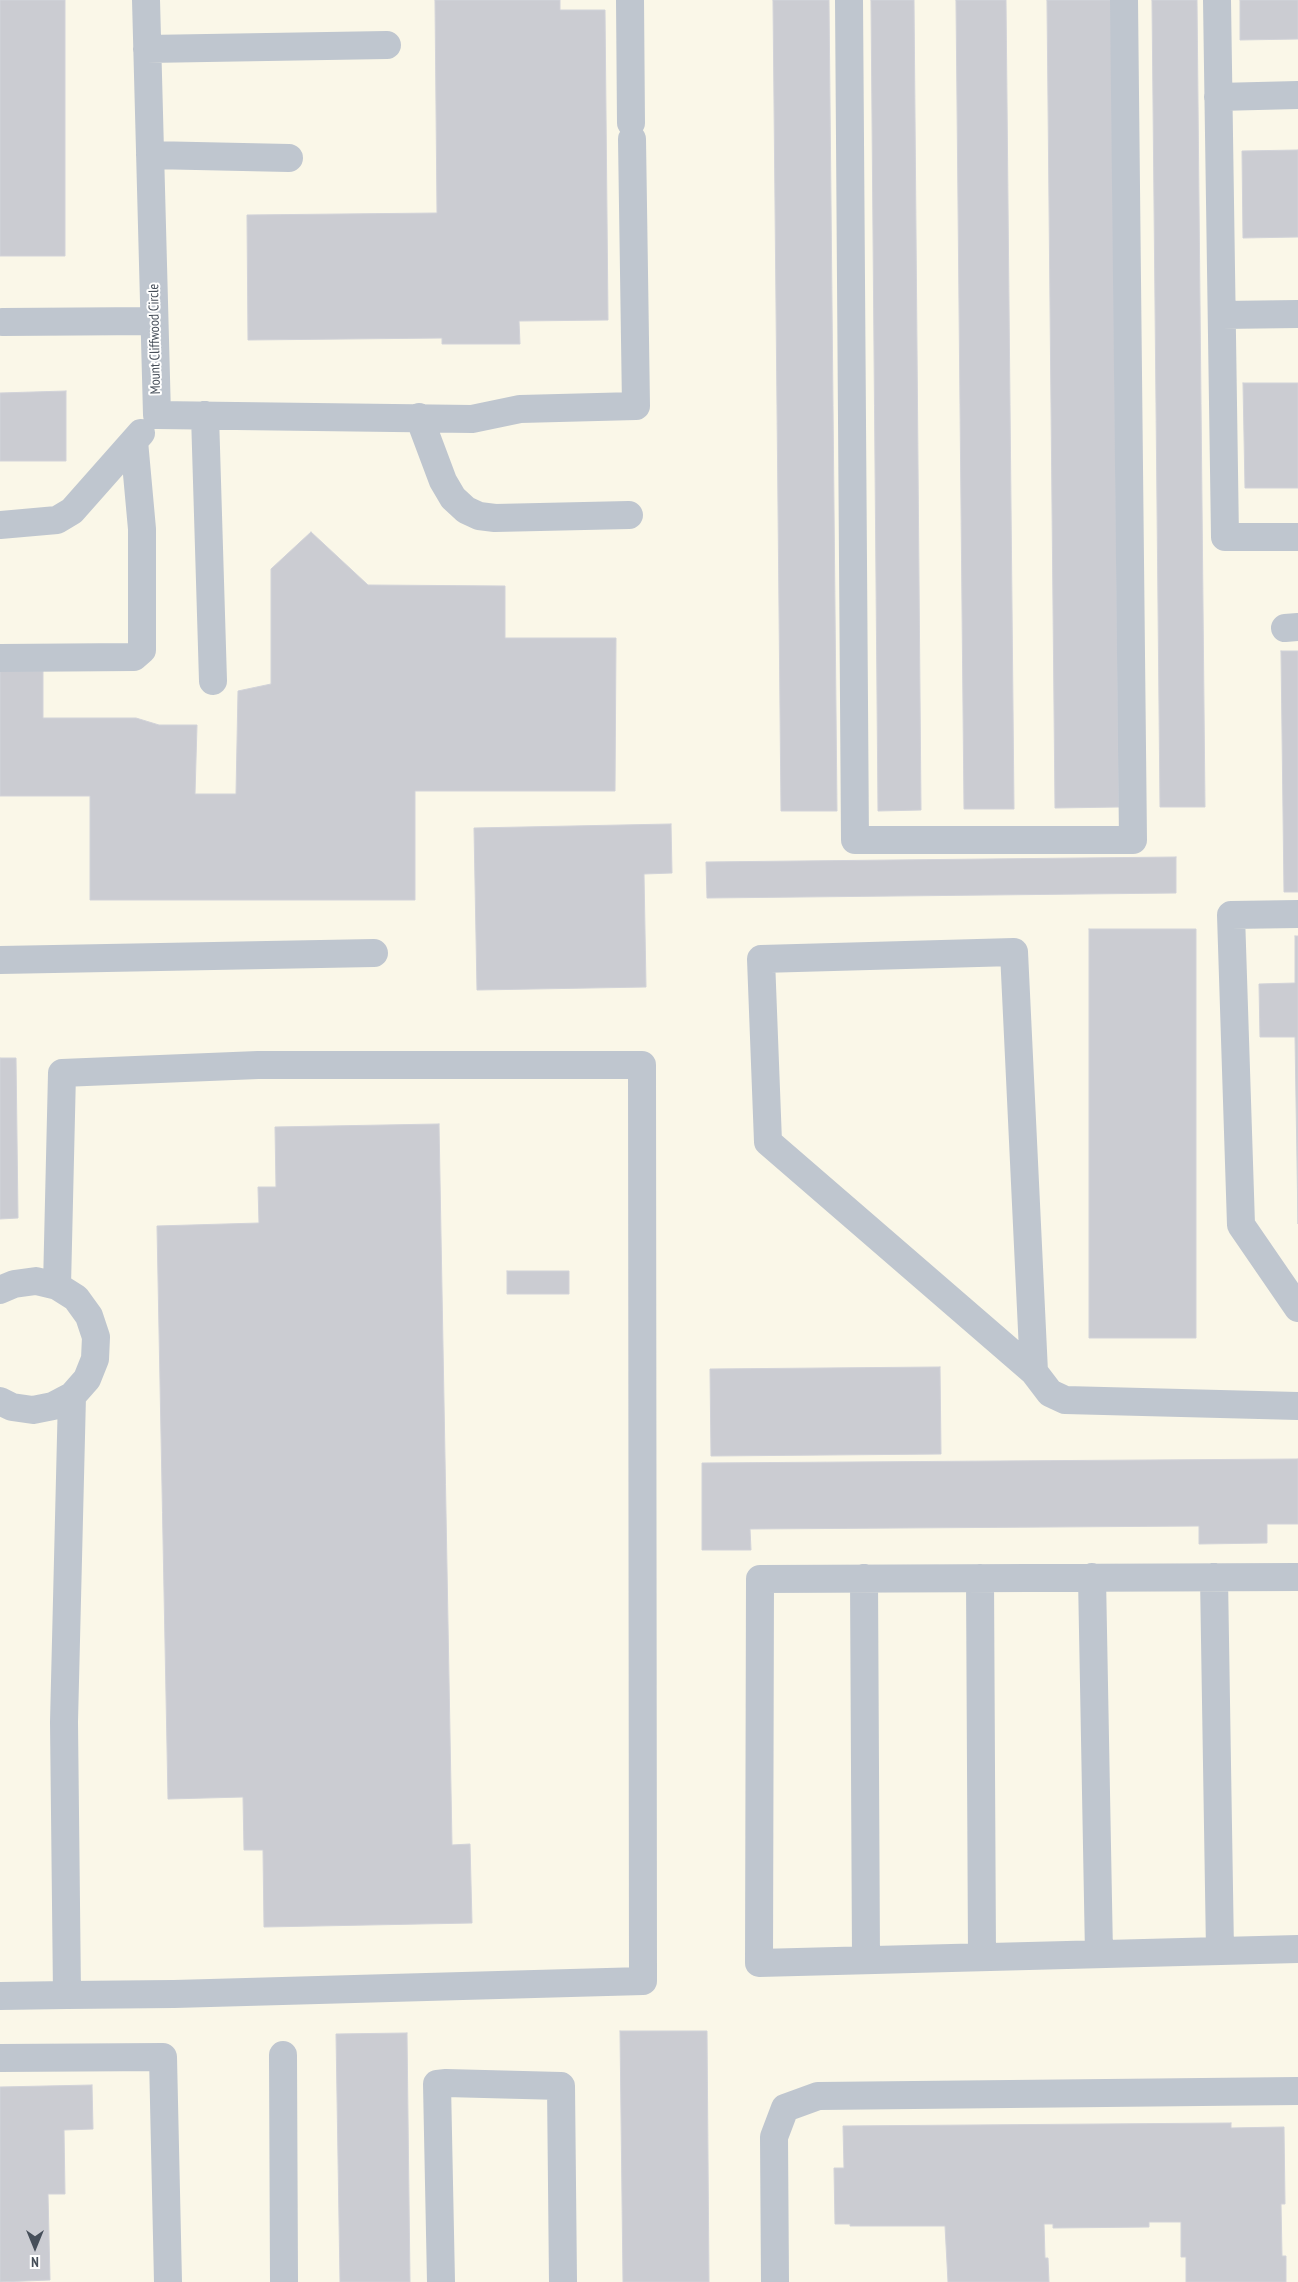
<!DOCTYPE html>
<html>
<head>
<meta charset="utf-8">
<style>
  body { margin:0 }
  #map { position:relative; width:1298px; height:2282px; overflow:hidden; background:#f0eeee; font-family:"PT Sans Narrow",sans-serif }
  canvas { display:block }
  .north { position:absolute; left:10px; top:2222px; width:50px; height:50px; -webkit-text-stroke:4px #fff; paint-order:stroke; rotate:180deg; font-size:14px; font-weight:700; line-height:20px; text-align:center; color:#474f5a }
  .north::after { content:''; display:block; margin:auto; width:18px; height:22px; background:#474f5a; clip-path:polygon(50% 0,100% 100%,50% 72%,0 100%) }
</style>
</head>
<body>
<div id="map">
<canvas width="1298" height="2282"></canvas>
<div class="north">N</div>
</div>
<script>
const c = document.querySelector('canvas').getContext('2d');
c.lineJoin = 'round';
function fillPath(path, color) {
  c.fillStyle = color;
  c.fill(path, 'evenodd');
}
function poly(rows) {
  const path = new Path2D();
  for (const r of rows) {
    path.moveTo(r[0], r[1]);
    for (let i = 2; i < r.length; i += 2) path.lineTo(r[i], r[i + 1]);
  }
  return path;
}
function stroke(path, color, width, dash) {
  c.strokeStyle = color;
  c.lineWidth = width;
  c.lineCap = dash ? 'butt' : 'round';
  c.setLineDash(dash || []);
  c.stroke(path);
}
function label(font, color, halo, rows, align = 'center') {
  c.font = font + ' "PT Sans Narrow",sans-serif';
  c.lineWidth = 4;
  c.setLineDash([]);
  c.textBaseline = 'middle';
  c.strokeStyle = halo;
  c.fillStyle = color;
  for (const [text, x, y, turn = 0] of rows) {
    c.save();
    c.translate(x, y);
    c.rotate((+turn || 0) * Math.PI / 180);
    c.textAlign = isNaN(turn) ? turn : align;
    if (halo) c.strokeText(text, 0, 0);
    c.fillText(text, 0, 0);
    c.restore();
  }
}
fillPath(poly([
  [0,0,1298,0,1298,2282,0,2282]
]), '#faf7e8');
const building = poly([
  [0,0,65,0,65,256,0,256,0,0],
  [435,0,560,0,560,10,605,10,608,320,519,321,520,344,442,344,442,338,248,340,247,215,437,213,435,0],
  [773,0,829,0,837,811,781,811,773,0],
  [871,0,914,0,921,810,878,811,871,0],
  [956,0,1006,0,1014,809,964,809,956,0],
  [1047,0,1111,0,1119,807,1055,808,1047,0],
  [1152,0,1197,0,1205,807,1160,807,1152,0],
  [1240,0,1298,0,1298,39,1240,40,1240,0],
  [1298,150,1298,237,1243,238,1242,151,1298,150],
  [1243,383,1298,383,1298,488,1245,488,1243,383],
  [66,391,66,461,0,461,0,393,66,391],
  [311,532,368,585,505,586,505,638,616,638,615,791,415,791,415,900,90,900,90,796,0,796,0,671,43,671,43,718,136,718,159,725,197,725,195,794,236,794,238,691,271,684,271,569,311,532],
  [1281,651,1298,651,1298,892,1284,892,1281,651],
  [671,824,672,873,644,874,646,987,477,990,474,828,671,824],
  [1176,857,1176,893,707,898,706,862,1176,857],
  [1089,929,1196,929,1196,1338,1089,1338,1089,929],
  [1295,936,1298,936,1298,1224,1295,1037,1260,1037,1259,984,1295,983,1295,936],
  [0,1058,16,1058,18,1218,0,1219,0,1058],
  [439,1124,452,1845,470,1844,472,1923,264,1927,263,1850,244,1850,243,1797,168,1799,157,1226,259,1223,258,1187,276,1187,275,1127,439,1124],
  [507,1271,569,1271,569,1294,507,1294,507,1271],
  [940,1367,941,1454,711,1456,710,1369,940,1367],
  [1298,1459,1298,1524,1267,1524,1267,1543,1199,1544,1199,1526,750,1529,751,1550,702,1550,702,1463,1298,1459],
  [620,2031,707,2031,709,2282,623,2282,620,2031],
  [407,2033,410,2282,340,2282,336,2034,407,2033],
  [92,2085,93,2129,64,2130,65,2194,48,2194,50,2280,0,2282,0,2087,92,2085],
  [1231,2123,1231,2128,1284,2127,1285,2204,1281,2204,1282,2256,1286,2256,1286,2282,1186,2282,1186,2257,1181,2257,1181,2222,1149,2222,1149,2227,1053,2228,1053,2224,1044,2224,1045,2258,1048,2258,1049,2282,948,2282,945,2226,850,2226,850,2224,835,2224,834,2168,844,2168,843,2126,1231,2123]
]);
fillPath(building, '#cbccd2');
stroke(building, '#d2d3d9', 1);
stroke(poly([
  [146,0,157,415,472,419,520,409,636,406,632,139],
  [630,0,631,123],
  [849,0,855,840,1133,840,1124,0],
  [1217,0,1225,537,1298,537],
  [147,49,387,45],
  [1218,97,1298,95],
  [150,155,289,158],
  [1222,315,1298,314],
  [2,322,154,321],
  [205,415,213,681],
  [419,417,443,481,453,498,466,510,479,516,495,518,629,515],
  [0,525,57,520,72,511,141,433],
  [1285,628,1298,627],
  [0,658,134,657,142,650,142,529,134,441],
  [1298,914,1231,915,1241,1225,1298,1308],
  [0,960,374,953],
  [57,1286,62,1073,258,1065,642,1065,643,1981,174,1994,67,1995],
  [0,1290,14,1284,36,1281,57,1286,76,1298,89,1316,96,1337,95,1359,87,1379,72,1396,53,1406,33,1410,12,1407,0,1401],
  [1034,1372,1014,952,761,959,768,1142,1034,1372,1050,1393,1065,1400,1298,1406],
  [1092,1577,1099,1954],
  [1214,1577,1220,1951],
  [1298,1577,760,1579,759,1963,1298,1949],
  [864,1578,866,1960],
  [980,1578,982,1957],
  [0,1996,67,1995,64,1722,72,1396],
  [283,2055,284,2282],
  [0,2058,163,2057,168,2282],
  [441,2282,437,2084,446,2083,561,2086,563,2282],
  [775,2282,774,2137,785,2108,818,2096,1298,2091]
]), '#bfc6cf', 28);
label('14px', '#474f5a', '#fff', [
  ["Mount Cliffwood Circle",155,339,-91]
]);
</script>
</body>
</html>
